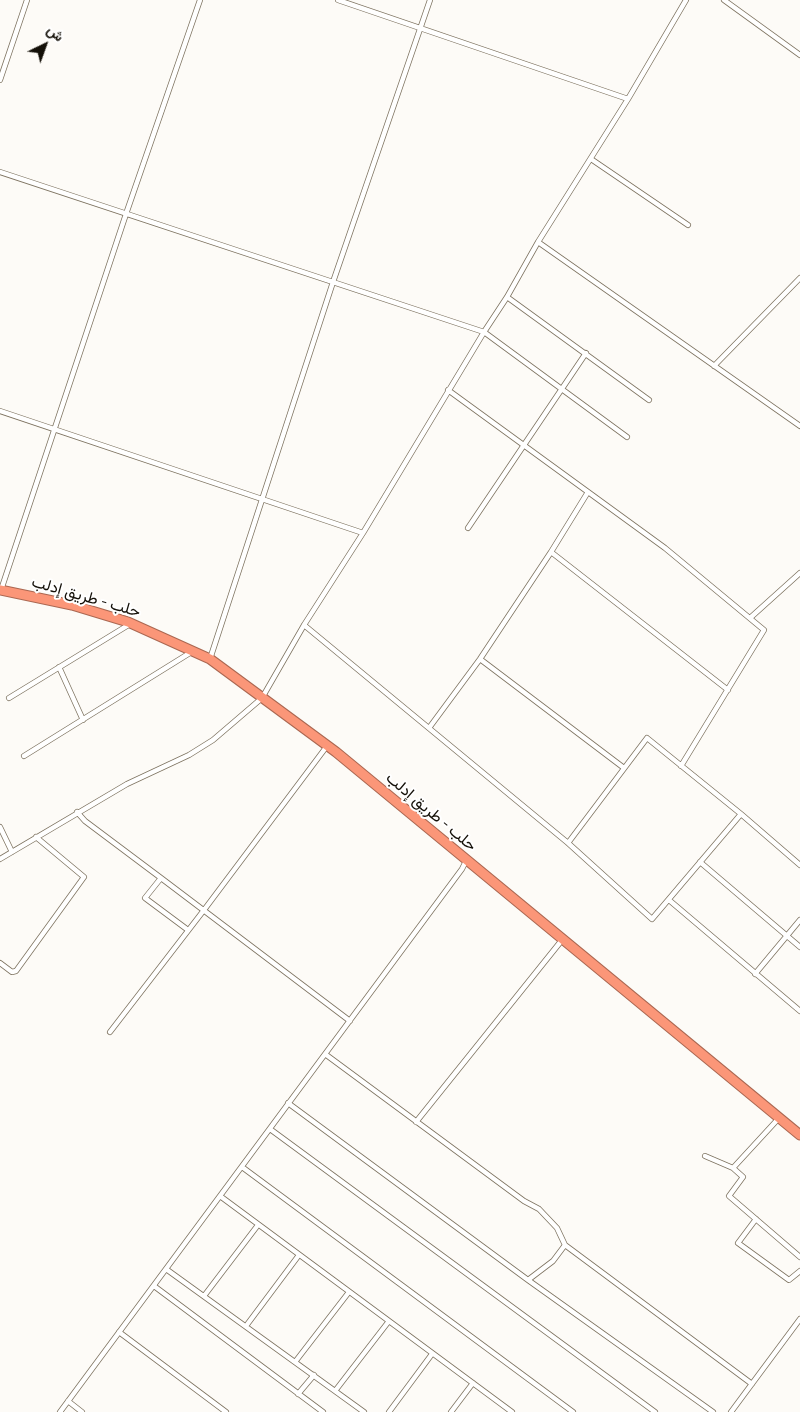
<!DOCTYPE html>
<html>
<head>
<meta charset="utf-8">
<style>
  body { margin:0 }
  #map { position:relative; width:800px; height:1412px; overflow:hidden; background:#fdfbf7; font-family:Karla,Vazirmatn,sans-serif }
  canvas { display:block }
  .north { position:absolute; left:20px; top:20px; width:50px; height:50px; -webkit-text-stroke:4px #fff; paint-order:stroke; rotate:42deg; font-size:14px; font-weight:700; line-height:20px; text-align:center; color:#141008 }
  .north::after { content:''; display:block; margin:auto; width:18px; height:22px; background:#141008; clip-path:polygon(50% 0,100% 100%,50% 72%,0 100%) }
</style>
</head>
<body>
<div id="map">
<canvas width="800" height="1412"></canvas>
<div class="north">ش</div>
</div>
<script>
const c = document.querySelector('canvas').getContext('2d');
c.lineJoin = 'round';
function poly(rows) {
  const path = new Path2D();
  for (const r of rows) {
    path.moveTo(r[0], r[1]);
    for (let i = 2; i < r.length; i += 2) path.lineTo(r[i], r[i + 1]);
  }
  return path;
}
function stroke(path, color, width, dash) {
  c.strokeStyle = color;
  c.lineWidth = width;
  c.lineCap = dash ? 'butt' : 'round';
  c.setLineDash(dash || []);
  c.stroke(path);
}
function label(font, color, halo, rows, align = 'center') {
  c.font = font + ' Karla,Vazirmatn,sans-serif';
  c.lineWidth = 4;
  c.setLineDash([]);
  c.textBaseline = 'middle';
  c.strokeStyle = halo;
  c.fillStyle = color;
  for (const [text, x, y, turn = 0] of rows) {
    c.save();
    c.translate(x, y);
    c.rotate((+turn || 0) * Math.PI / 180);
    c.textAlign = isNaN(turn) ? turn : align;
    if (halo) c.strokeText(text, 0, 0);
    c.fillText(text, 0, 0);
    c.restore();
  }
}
const street = poly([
  [338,0,628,99],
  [724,0,800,55],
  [0,80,27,0],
  [591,159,688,225],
  [0,172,484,332,627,437],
  [538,242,800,426],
  [507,297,649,400],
  [714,366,800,278],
  [448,390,665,548,764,630,681,766],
  [0,411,363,533],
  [468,528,586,353],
  [551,552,588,492],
  [1,590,126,214,200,0],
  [750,618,800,573],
  [304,625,568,843,652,919,741,814],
  [210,659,333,282,430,0],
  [480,659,624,768],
  [59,667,83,720],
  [9,698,130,624],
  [429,728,480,659,551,552,728,690],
  [24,756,193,651],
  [77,812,85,821,161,878,145,898,188,930],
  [0,827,12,852],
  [568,843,647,738,741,814,800,865],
  [0,859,127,784,189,755,213,740,262,698,304,625,363,533,484,332,507,297,538,242,628,99,686,0],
  [700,862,800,947],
  [161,878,350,1021],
  [669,900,800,1011],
  [0,963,12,972,16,971,84,877,36,837],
  [755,974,800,920],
  [110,1032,204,910,327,746],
  [325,1054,524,1201,539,1209,557,1228,565,1245,752,1384],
  [288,1103,528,1280,713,1412],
  [416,1122,562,940],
  [270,1129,655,1412],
  [705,1156,733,1168,743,1177,729,1196,800,1257],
  [242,1167,573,1412],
  [733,1168,779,1118],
  [220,1196,512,1412],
  [756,1219,738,1243,789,1280,800,1271],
  [166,1269,364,1412],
  [528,1280,553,1261,565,1245],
  [154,1286,323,1412],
  [204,1296,258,1225],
  [246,1326,299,1255],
  [119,1332,226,1412],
  [295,1362,349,1292],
  [335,1391,389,1321],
  [298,1394,314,1375],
  [68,1401,82,1412],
  [60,1412,462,869,466,861],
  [389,1412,432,1354],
  [451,1412,473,1383],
  [731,1412,800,1319]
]);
const highway = poly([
  [0,590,72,605,128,622,210,659,336,752,800,1135]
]);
stroke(street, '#7e7360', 6);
stroke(highway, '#aa6751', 11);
stroke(street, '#fff', 4.5);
stroke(highway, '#fb9678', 9);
label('16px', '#141008', '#fff', [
  ["حلب - طريق إدلب",86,597,16],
  ["حلب - طريق إدلب",431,812,40]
]);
</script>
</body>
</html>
